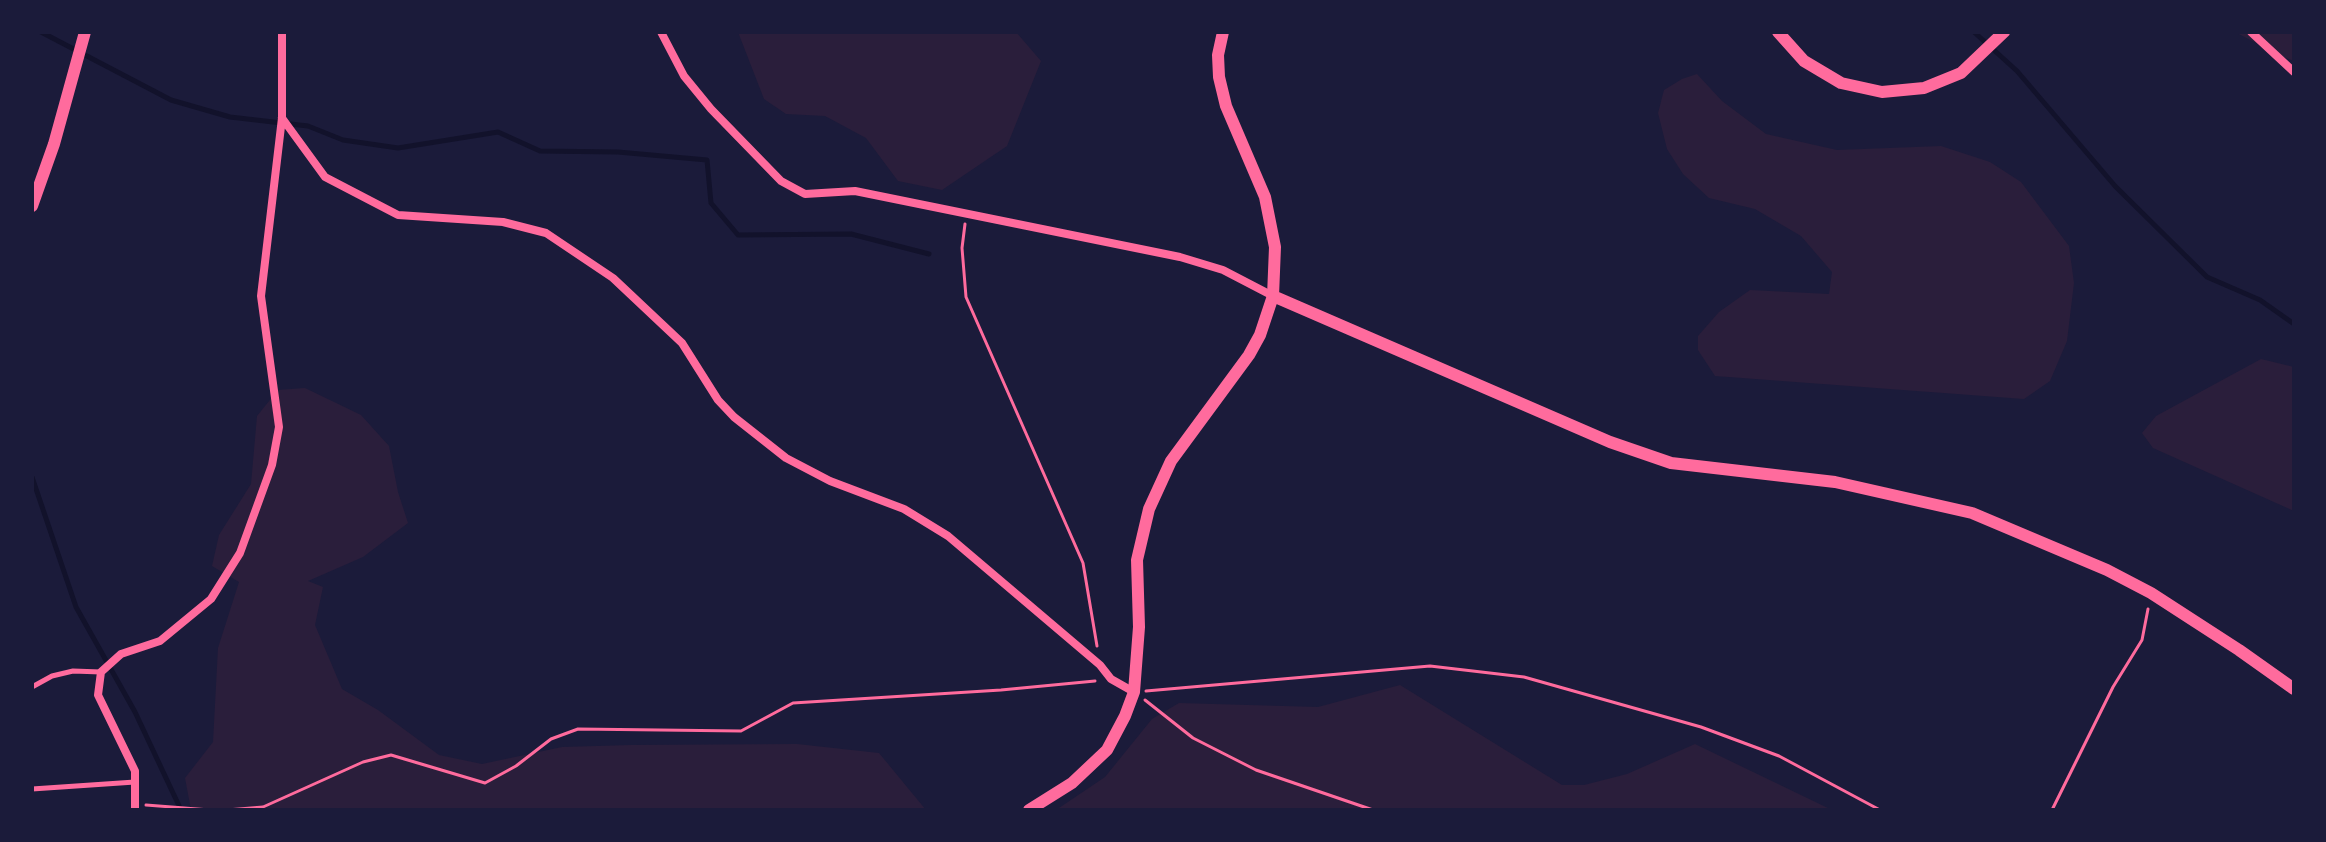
<!DOCTYPE html>
<html>
<head>
<meta charset="utf-8">
<style>
  body { margin:0 }
  #map { position:relative; width:2326px; height:842px; overflow:hidden; background:#1b1b3a; font-family:"Space Grotesk",sans-serif }
  canvas { display:block }
  .frame { position:absolute; inset:0; border:34px solid #1b1b3a; pointer-events:none }
</style>
</head>
<body>
<div id="map">
<canvas width="2326" height="842"></canvas>
<div class="frame"></div>
</div>
<script>
const c = document.querySelector('canvas').getContext('2d');
c.lineJoin = 'round';
function fillPath(path, color) {
  c.fillStyle = color;
  c.fill(path, 'evenodd');
}
function poly(rows) {
  const path = new Path2D();
  for (const r of rows) {
    path.moveTo(r[0], r[1]);
    for (let i = 2; i < r.length; i += 2) path.lineTo(r[i], r[i + 1]);
  }
  return path;
}
function stroke(path, color, width, dash) {
  c.strokeStyle = color;
  c.lineWidth = width;
  c.lineCap = dash ? 'butt' : 'round';
  c.setLineDash(dash || []);
  c.stroke(path);
}
fillPath(poly([
  [738,32,1016,32,1041,61,1007,146,942,190,898,181,866,138,825,116,786,114,764,99],
  [2235,32,2294,32,2294,61,2283,57],
  [1697,74,1722,101,1766,134,1837,150,1941,146,1990,162,2021,182,2069,246,2074,283,2067,341,2050,381,2024,399,1715,376,1698,350,1698,336,1719,312,1750,290,1829,294,1832,272,1801,236,1755,209,1709,198,1683,174,1667,149,1658,113,1664,90,1682,79],
  [2261,359,2294,367,2294,511,2153,448,2142,433,2156,416],
  [305,388,361,415,389,446,398,492,408,523,363,557,308,581,323,587,315,625,342,689,378,710,439,755,482,764,562,747,631,745,797,744,879,753,926,810,191,810,185,778,213,742,218,648,239,582,212,566,219,535,251,484,257,416,278,390],
  [1400,685,1562,785,1584,785,1627,774,1695,744,1832,810,1056,810,1105,777,1152,719,1179,703,1318,707]
]), '#2a1e3b');
stroke(poly([
  [41,32,171,100,230,117,308,126,343,140,398,148,498,132,540,151,618,152,707,160,711,203,738,235,851,234,929,254],
  [1974,32,2017,71,2115,186,2207,277,2260,300,2294,324],
  [32,477,76,607,135,712,181,810]
]), '#12122b', 5);
stroke(poly([
  [965,224,962,248,966,297,1083,563,1097,646],
  [1146,691,1430,666,1524,677,1701,727,1779,756,1880,810],
  [1145,700,1193,738,1256,770,1373,810],
  [146,805,210,810],
  [227,810,263,807,363,762,391,755,485,783,516,766,551,739,578,729,741,731,793,703,1001,690,1095,681],
  [2052,810,2113,687,2142,640,2148,609]
]), '#ff6b9d', 3);
stroke(poly([
  [32,687,52,676,73,671,101,672],
  [32,789,135,782]
]), '#ff6b9d', 5);
stroke(poly([
  [661,32,684,76,711,109,781,181,805,194,855,191,1180,257,1223,270,1273,296],
  [2251,32,2294,72],
  [282,118,325,177,398,215,503,222,546,233,613,278,682,343,718,400,734,417,786,458,830,481,904,509,948,536,1100,665,1111,679,1134,692],
  [135,810,135,771,98,695,101,672,121,654,160,641,211,599,240,553,272,465,279,427,261,296,282,118,282,32]
]), '#ff6b9d', 8);
stroke(poly([
  [1778,32,1804,61,1841,83,1882,92,1924,88,1961,73,2004,32],
  [32,206,54,144,85,32],
  [1273,296,1610,442,1671,463,1835,482,1972,513,2107,570,2151,593,2239,650,2294,689],
  [1029,810,1072,783,1107,750,1125,716,1134,692,1139,627,1137,560,1149,509,1171,461,1249,355,1260,335,1273,296,1275,247,1265,197,1226,106,1219,77,1218,55,1223,32]
]), '#ff6b9d', 12);
</script>
</body>
</html>
